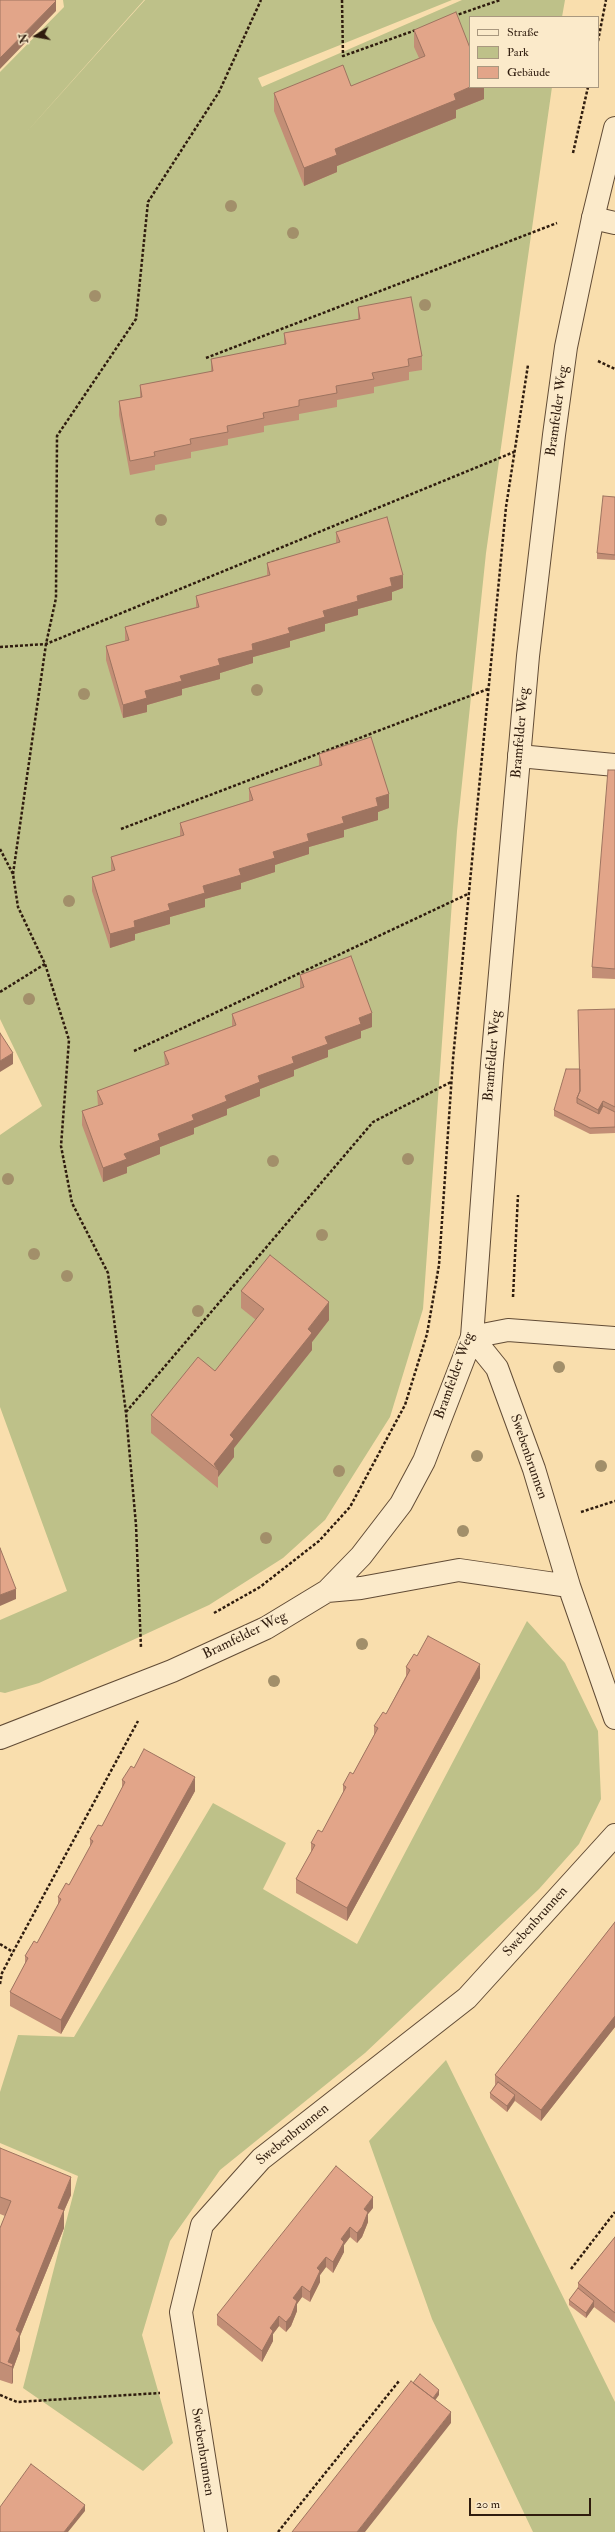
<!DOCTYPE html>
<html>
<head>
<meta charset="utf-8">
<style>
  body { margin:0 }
  #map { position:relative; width:615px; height:2532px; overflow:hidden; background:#f9dead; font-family:"IM FELL Double Pica",serif }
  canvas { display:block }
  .legend { position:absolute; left:469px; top:16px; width:130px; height:72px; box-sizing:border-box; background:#fbeaca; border:1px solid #a9987f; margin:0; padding:5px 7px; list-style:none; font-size:12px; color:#2f1c0e }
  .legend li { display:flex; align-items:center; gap:8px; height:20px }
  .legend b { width:20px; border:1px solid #a9987f }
  .north { position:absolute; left:16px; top:16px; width:40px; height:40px; -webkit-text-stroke:3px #fbeaca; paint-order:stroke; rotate:259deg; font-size:11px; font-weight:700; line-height:16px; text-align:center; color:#2f1c0e }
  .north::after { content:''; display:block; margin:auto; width:14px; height:18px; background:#2f1c0e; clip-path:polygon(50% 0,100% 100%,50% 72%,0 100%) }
  .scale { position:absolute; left:469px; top:2498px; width:122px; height:18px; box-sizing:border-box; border:2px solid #2f1c0e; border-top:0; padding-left:5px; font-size:12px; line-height:14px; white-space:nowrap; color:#2f1c0e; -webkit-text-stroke:3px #fbeaca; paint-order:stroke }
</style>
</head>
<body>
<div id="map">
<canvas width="615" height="2532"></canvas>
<ul class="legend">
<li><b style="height:5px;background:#fbeaca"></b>Straße</li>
<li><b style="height:11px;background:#bec189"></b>Park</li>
<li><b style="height:11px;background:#e2a589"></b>Gebäude</li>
</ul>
<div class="north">N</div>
<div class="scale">20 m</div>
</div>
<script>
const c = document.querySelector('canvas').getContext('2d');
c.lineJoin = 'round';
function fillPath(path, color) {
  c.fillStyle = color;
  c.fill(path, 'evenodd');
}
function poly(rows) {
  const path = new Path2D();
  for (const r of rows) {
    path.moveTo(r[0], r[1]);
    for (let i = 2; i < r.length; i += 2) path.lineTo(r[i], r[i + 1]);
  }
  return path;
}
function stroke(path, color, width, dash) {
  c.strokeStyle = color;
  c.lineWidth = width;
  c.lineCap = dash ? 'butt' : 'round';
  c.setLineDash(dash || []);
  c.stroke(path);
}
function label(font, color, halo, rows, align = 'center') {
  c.font = font + ' "IM FELL Double Pica",serif';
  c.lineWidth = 4;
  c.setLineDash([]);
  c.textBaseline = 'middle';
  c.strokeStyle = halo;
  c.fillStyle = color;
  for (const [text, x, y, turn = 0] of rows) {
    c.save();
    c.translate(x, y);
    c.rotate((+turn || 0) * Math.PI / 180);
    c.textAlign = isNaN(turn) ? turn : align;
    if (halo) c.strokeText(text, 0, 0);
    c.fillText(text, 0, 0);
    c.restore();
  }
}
fillPath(poly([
  [63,0,144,0,23,136,145,0,452,0,258,78,262,87,462,0,565,0,562,17,470,17,470,87,552,87,486,553,457,831,423,1309,390,1417,325,1520,283,1558,209,1605,39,1683,5,1693,0,1692,0,1620,67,1591,0,1407,0,1135,42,1106,0,1019,0,72,64,7],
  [527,1621,565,1663,598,1731,601,1799,579,1844,539,1889,365,2053,220,2170,170,2241,142,2335,173,2443,143,2471,23,2388,78,2176,0,2143,0,2092,18,2035,74,2037,213,1803,286,1843,263,1889,357,1944],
  [446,2060,615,2402,615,2532,533,2532,432,2319,369,2141]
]), '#bec189');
const lane = poly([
  [593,218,615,223],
  [519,756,615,765],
  [472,1337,508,1330,615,1338]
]);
const street = poly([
  [472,1337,497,1368,534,1469,569,1586,615,1718],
  [327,1591,361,1588,459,1570,569,1586],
  [0,1738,172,1671,266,1628,327,1591,361,1556,401,1504,424,1461,472,1337,492,1064,528,656,554,435,566,347,593,218,615,128],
  [216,2532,181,2312,202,2225,261,2159,467,1998,615,1835]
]);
stroke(lane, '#624c36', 24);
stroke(street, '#624c36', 24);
stroke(poly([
  [342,0,343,56,416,30],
  [454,16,500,0],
  [598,41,606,0],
  [573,153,588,87],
  [206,358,557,223],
  [598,361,615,369],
  [0,647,46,644,514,452],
  [121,829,488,689],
  [0,849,13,874,18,907,45,964,69,1040,61,1146,72,1203,108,1273,126,1413,136,1525,141,1648],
  [13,874,46,644,56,598,57,436,136,319,148,202,219,92,261,0],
  [0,992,45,964],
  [134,1051,468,894],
  [513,1297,518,1195],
  [126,1412,373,1122,451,1082],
  [581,1512,615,1501],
  [214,1613,260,1587,319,1541,350,1507,405,1405,427,1334,439,1265,453,1059,506,507,528,365],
  [0,1944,13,1952],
  [0,1984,2,1973,13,1952,138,1721],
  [571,2269,615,2212],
  [0,2395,17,2402,160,2393],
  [278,2532,399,2381]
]), '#2f1c0e', 2.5, [3, 2]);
stroke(lane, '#fbeaca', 22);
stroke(street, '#fbeaca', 22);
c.fillStyle = '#a28f6a';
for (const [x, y] of [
  [231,206],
  [293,233],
  [95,296],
  [425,305],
  [161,520],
  [257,690],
  [84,694],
  [69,901],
  [29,999],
  [408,1159],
  [273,1161],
  [8,1179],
  [322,1235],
  [34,1254],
  [67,1276],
  [198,1311],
  [559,1367],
  [477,1456],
  [601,1466],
  [339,1471],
  [463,1531],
  [266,1538],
  [362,1644],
  [274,1681]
]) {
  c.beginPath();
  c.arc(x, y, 6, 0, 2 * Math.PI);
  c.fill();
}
fillPath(poly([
  [414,30,484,87,484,99,456,110,456,118,337,166,337,172,304,186,274,111,274,93,351,86,419,58,414,47],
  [358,307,422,356,422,370,409,372,409,380,374,387,374,393,337,400,337,407,299,414,299,420,264,426,264,432,228,439,228,445,191,452,191,458,155,465,155,470,130,475,119,415,119,401,140,397,140,385,211,372,211,359,284,345,284,333,358,319],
  [615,497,615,560,597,559,597,553],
  [336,532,403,588,392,592,392,600,358,609,358,615,325,624,325,631,290,641,290,647,253,657,253,663,220,673,220,679,182,689,182,695,147,705,147,712,123,718,106,660,106,646,125,641,125,627,196,607,196,596,267,575,267,563,336,543],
  [319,754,389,808,378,812,378,820,344,830,344,837,309,847,309,854,275,865,275,872,241,883,241,889,205,899,205,907,170,917,170,924,135,934,135,940,110,948,92,891,92,877,111,871,111,857,180,836,180,823,249,801,249,788,319,766],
  [615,770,615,979,592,978,592,967],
  [300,975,372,1027,361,1031,361,1038,328,1050,328,1057,294,1070,294,1076,260,1089,260,1096,227,1109,227,1115,194,1128,194,1134,160,1147,160,1154,127,1167,127,1173,103,1182,82,1125,82,1111,98,1106,97,1091,165,1066,164,1052,232,1026,232,1014,300,988],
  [615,1009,615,1133,590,1134,554,1116,554,1110,580,1069],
  [241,1291,329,1320,312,1342,312,1350,234,1448,234,1457,218,1477,218,1488,151,1433,151,1415,215,1371,256,1320,241,1308],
  [417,1656,480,1678,347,1921,296,1893,296,1879,311,1852,311,1843,322,1832,343,1793,343,1785,353,1774,374,1735,374,1726,386,1714,406,1676,406,1667],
  [134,1768,195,1791,61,2034,10,2006,10,1992,25,1964,25,1956,37,1943,58,1905,58,1897,69,1885,90,1847,90,1839,102,1826,122,1788,122,1780],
  [615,1922,615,2027,541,2121,515,2101,507,2112,490,2098,490,2093,495,2085,495,2075],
  [0,2148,71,2195,64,2211,64,2228,20,2336,20,2350,13,2369,13,2382,12,2384,0,2380,0,2228,5,2216,0,2214],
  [373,2208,368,2214,368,2222,362,2237,357,2243,350,2237,344,2245,344,2252,333,2273,326,2267,320,2275,320,2282,310,2302,302,2297,297,2304,297,2311,291,2326,286,2332,279,2326,273,2334,273,2341,262,2362,217,2325,217,2315],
  [615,2237,615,2323,594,2307,586,2318,569,2305,569,2300,578,2288,578,2283]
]), '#c28e76');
fillPath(poly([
  [56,1,56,11,0,69,0,58],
  [470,87,484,87,484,99,456,110,456,118,337,166,337,172,304,186,304,168,335,149,454,94],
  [403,575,403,588,392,592,392,600,358,609,358,615,325,624,325,631,290,641,290,647,253,657,253,663,220,673,220,679,182,689,182,695,147,705,147,712,123,718,123,705,145,691,218,659,252,644,288,628,357,596,390,578],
  [389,794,389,808,378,812,378,820,344,830,344,837,309,847,309,854,275,865,275,872,241,883,241,889,205,899,205,907,170,917,170,924,135,934,135,940,110,948,110,934,134,921,203,886,239,869,342,817,376,798],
  [372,1013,372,1027,361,1031,361,1038,328,1050,328,1057,294,1070,294,1076,260,1089,260,1096,227,1109,227,1115,194,1128,194,1134,160,1147,160,1154,127,1167,127,1173,103,1182,103,1168,124,1154,158,1134,192,1115,359,1018],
  [13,1053,13,1064,0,1072,0,1061],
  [603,1101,603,1111,598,1120,598,1110],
  [329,1302,329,1320,312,1342,312,1350,234,1448,234,1457,218,1477,218,1470,214,1464,230,1435,308,1329],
  [16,1589,16,1599,0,1606,0,1595],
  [480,1664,480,1678,347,1921,347,1908],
  [195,1777,195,1791,61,2034,61,2020],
  [615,2016,615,2027,541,2121,541,2110],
  [515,2095,515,2100,507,2112,507,2106],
  [71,2177,71,2195,64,2211,64,2228,20,2336,20,2350,13,2369,13,2382,12,2384,12,2367,8,2362,16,2330,58,2208],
  [373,2197,373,2208,368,2214,368,2222,362,2237,357,2243,357,2233,364,2209],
  [350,2227,350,2237,344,2245,344,2252,333,2273,333,2262,341,2239],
  [326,2257,326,2267,320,2275,320,2282,310,2302,310,2292,317,2268],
  [302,2286,302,2297,297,2304,297,2311,291,2326,286,2332,286,2322,293,2298],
  [594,2301,594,2307,586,2318,586,2313],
  [279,2316,279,2326,273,2334,273,2341,262,2362,262,2351,270,2328],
  [439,2390,439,2395,431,2406,431,2401],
  [451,2412,451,2423,365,2532,357,2532],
  [85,2505,85,2511,68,2532,64,2532]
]), '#9e7460');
const building = poly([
  [0,0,55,0,56,1,0,58,0,0],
  [456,12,470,48,470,87,454,94,456,100,335,149,337,155,304,168,274,93,343,65,351,86,425,56,414,30,456,12],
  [411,297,422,356,408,359,409,366,372,373,374,379,336,386,337,393,299,400,299,406,263,413,264,418,227,426,228,432,190,439,191,444,154,452,155,456,130,461,119,401,142,397,140,385,213,371,211,359,286,344,284,333,360,319,358,307,411,297],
  [603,496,615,497,615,555,597,553,603,496],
  [387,517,403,575,390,578,392,586,357,596,358,601,323,611,325,617,288,628,290,633,252,644,253,650,218,659,220,665,180,676,182,681,145,691,147,698,123,705,106,646,129,640,125,627,199,607,196,596,270,575,267,563,340,542,336,532,387,517],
  [371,737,389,794,376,798,378,806,342,817,344,823,307,834,309,841,273,852,275,858,239,869,241,875,203,886,205,893,168,904,170,910,134,921,135,927,110,934,92,877,115,870,111,857,184,835,180,823,253,800,249,788,322,765,319,754,371,737],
  [608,770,615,770,615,969,592,967,608,770],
  [351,956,372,1013,359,1018,361,1024,325,1037,328,1044,292,1057,294,1063,258,1076,260,1082,225,1096,227,1101,192,1115,194,1120,158,1134,160,1140,124,1154,127,1159,103,1168,82,1111,103,1104,97,1091,169,1064,164,1052,236,1025,232,1014,304,987,300,975,351,956],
  [615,1009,615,1107,603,1101,598,1110,577,1098,580,1091,578,1010,615,1009],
  [0,1033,13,1053,0,1061,0,1033],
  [566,1069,580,1069,580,1091,577,1098,577,1103,599,1114,603,1106,615,1112,615,1127,590,1128,554,1110,566,1069],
  [270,1255,329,1302,308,1329,312,1333,230,1435,234,1439,214,1464,218,1470,151,1415,198,1357,215,1371,264,1309,241,1291,270,1255],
  [0,1548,16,1589,0,1595,0,1548],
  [428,1636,480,1664,347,1908,296,1879,315,1845,311,1843,318,1830,322,1832,346,1787,343,1785,350,1772,353,1774,378,1728,374,1726,383,1712,386,1714,410,1670,406,1667,414,1654,417,1656,428,1636],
  [144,1749,195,1777,61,2020,10,1992,28,1958,25,1956,34,1941,37,1943,61,1899,58,1897,66,1883,69,1885,93,1841,90,1839,98,1825,102,1826,125,1782,122,1780,131,1766,134,1768,144,1749],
  [615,1922,615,2016,541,2110,495,2075,615,1922],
  [498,2082,515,2095,507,2106,490,2093,498,2082],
  [0,2148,71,2177,58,2208,64,2210,16,2330,20,2333,8,2362,13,2364,12,2367,0,2362,0,2228,11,2201,0,2197,0,2148],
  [336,2166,373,2197,364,2209,368,2212,362,2227,357,2233,350,2227,341,2239,344,2242,333,2262,326,2257,317,2268,320,2271,310,2292,302,2286,293,2298,297,2301,291,2316,286,2322,279,2316,270,2328,273,2331,262,2351,217,2315,336,2166],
  [615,2237,615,2313,578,2283,615,2237],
  [578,2288,594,2301,586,2313,569,2300,578,2288],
  [420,2374,439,2390,433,2398,413,2383,420,2374],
  [411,2381,451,2412,357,2532,292,2532,411,2381],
  [31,2464,85,2505,64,2532,0,2532,0,2507,31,2464]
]);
fillPath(building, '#e2a589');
stroke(building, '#9e7460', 1);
label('14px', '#2f1c0e', '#fbeaca', [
  ["Bramfelder Weg",558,411,-82],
  ["Bramfelder Weg",521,733,-85],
  ["Bramfelder Weg",493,1056,-85],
  ["Bramfelder Weg",455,1376,-70],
  ["Swebenbrunnen",528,1457,71],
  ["Bramfelder Weg",245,1636,-26],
  ["Swebenbrunnen",536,1922,-48],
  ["Swebenbrunnen",293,2135,-39],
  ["Swebenbrunnen",202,2452,81]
]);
</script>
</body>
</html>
